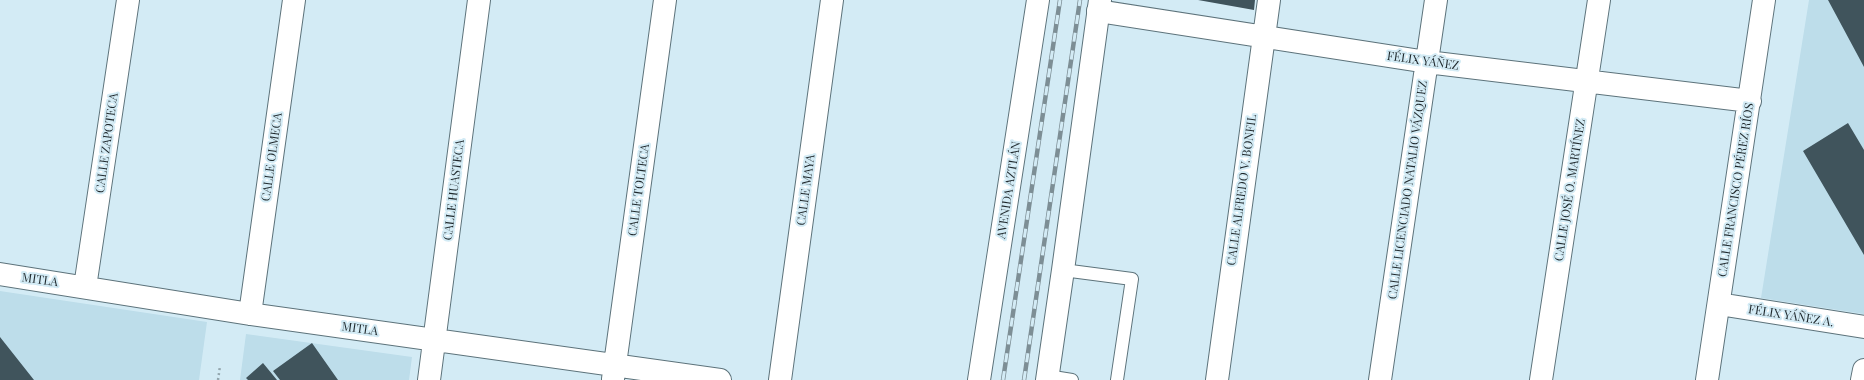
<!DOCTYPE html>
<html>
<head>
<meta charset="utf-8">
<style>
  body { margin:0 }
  canvas { display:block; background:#d3ebf5 }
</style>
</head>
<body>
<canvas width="1864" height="380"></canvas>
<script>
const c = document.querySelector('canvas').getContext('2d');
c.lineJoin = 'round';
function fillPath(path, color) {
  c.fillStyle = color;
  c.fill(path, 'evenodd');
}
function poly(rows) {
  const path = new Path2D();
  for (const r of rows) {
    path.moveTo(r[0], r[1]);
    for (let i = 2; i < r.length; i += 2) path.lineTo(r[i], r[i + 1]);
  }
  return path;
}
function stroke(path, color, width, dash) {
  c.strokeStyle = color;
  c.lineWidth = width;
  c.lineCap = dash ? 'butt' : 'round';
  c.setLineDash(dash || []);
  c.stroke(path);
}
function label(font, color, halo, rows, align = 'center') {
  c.font = font + ' "Playfair Display",serif';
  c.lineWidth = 4;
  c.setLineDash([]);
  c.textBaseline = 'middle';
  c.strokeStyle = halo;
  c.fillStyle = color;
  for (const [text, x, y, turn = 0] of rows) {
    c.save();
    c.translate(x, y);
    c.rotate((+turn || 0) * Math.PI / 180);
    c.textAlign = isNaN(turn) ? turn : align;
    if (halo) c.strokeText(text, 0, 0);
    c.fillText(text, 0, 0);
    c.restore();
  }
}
fillPath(poly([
  [1809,0,1864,0,1864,314,1761,298],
  [0,291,207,322,199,380,0,380],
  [246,334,412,357,409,380,240,380]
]), '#bdddea');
fillPath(poly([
  [1198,0,1255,0,1254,10],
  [1828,0,1864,0,1864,67],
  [1848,123,1864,150,1864,255,1803,151],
  [0,337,34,380,0,380],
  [312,343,338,380,280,380,273,371],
  [263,363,277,380,248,380,246,378]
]), '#40545c');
const service = poly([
  [1063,270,1132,279,1117,380],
  [1047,376,1072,380]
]);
const minor = poly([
  [1098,11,1427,62,1750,101],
  [0,274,250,314,720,380],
  [85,287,128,0],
  [1719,304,1864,327],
  [250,314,294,0],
  [613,379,665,0],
  [429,380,479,0],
  [780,380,832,0],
  [1217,380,1269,0],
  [1380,380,1436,0],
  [1541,380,1599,0],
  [1707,380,1764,0],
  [1862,380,1864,370]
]);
const secondary = poly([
  [979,380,1038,0],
  [1047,380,1063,270,1100,0]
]);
stroke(service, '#5d737b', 14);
stroke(minor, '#5d737b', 24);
stroke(secondary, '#5d737b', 24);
stroke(poly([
  [218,380,220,366]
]), '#93a6ae', 2.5, [2, 3]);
stroke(service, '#fff', 12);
stroke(minor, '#fff', 22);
stroke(secondary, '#fff', 22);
const rail = poly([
  [1003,380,1060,0],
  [1024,380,1080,0]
]);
stroke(rail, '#7d8e95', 4.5);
stroke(rail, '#d3ebf5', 3, [9]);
label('12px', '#1e272b', '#d3ebf5', [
  ["FÉLIX YÁÑEZ",1423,61,8],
  ["CALLE ZAPOTECA",107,143,-82],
  ["CALLE OLMECA",272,157,-82],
  ["CALLE HUASTECA",454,190,-83],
  ["CALLE TOLTECA",639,190,-82],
  ["CALLE MAYA",806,190,-82],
  ["AVENIDA AZTLÁN",1009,190,-81],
  ["CALLE ALFREDO V. BONFIL",1242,190,-82],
  ["CALLE LICENCIADO NATALIO VÁZQUEZ",1408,190,-82],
  ["CALLE JOSÉ O. MARTÍNEZ",1570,190,-81],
  ["CALLE FRANCISCO PÉREZ RÍOS",1736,190,-81],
  ["MITLA",40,280,8],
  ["FÉLIX YÁÑEZ A.",1791,316,9],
  ["MITLA",360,329,8]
]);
</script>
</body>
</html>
